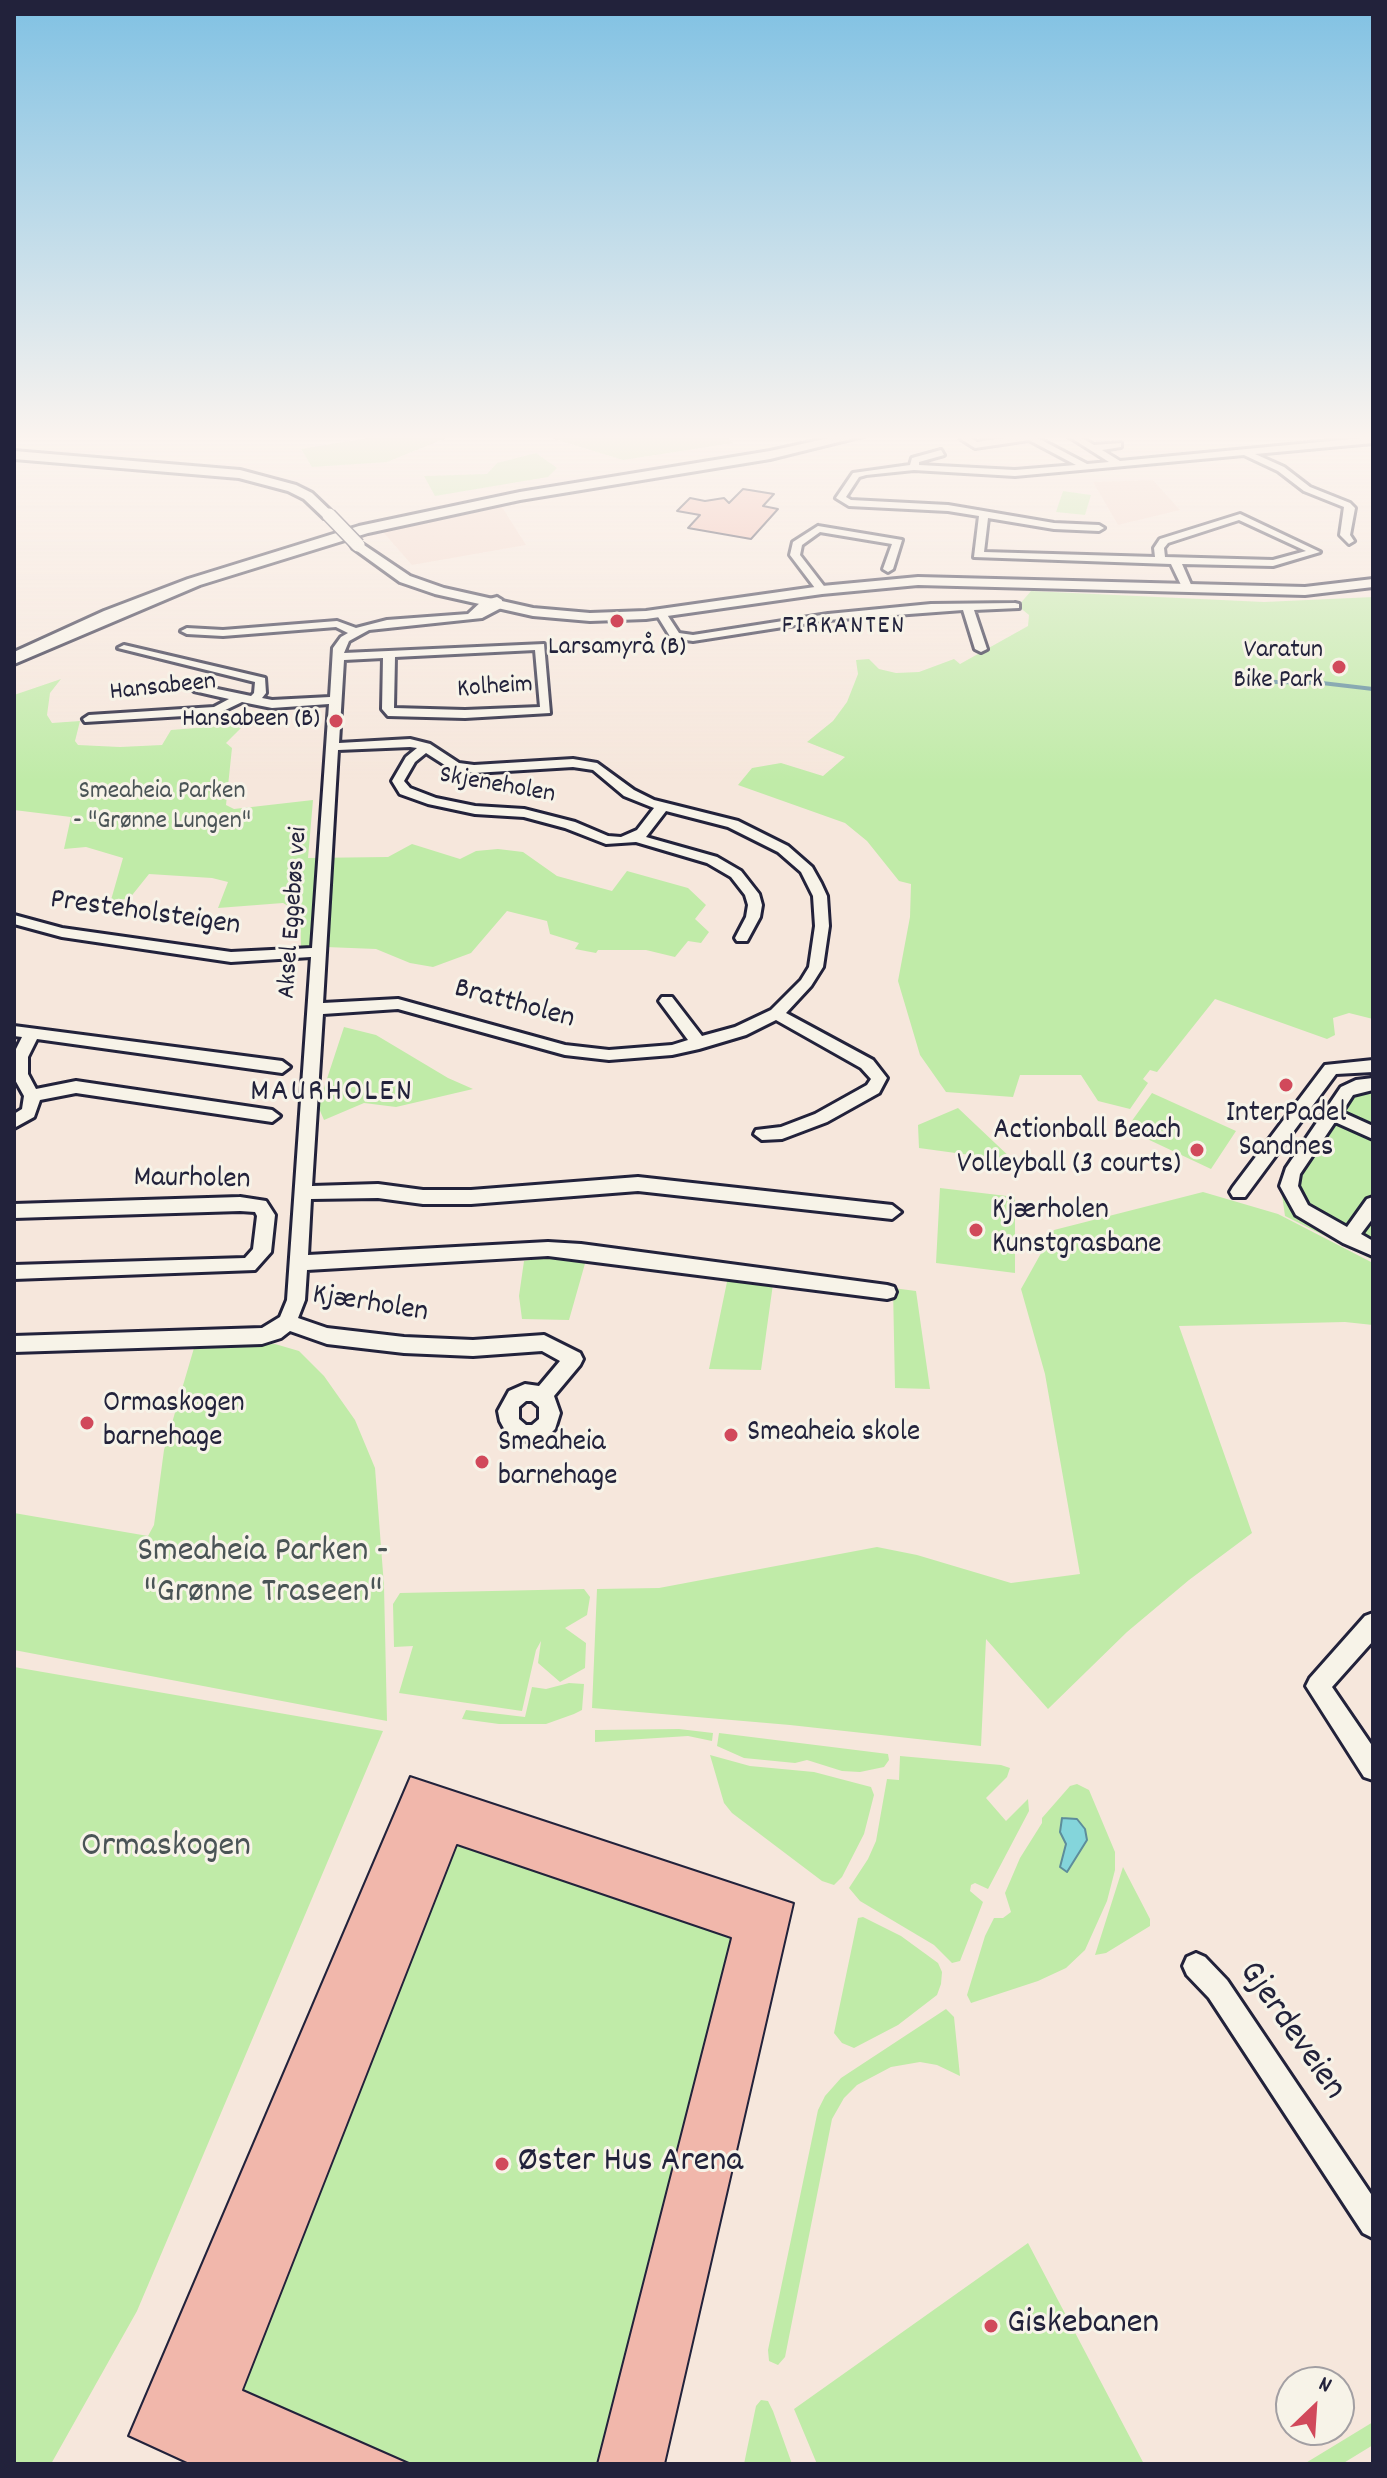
<!DOCTYPE html>
<html>
<head>
<meta charset="utf-8">
<style>
  body { margin:0 }
  #map { position:relative; width:1387px; height:2478px; overflow:hidden; background:#f6e7dc; font-family:Dekko,sans-serif }
  canvas { display:block }
  .frame { position:absolute; inset:0; border:16px solid #22223b; pointer-events:none }
  .north { position:absolute; left:1275px; top:2366px; width:80px; height:80px; box-sizing:border-box; background:#f7f3e8; border:2px solid #a29fa3; border-radius:50%; rotate:25deg; font-size:22px; font-weight:700; line-height:32px; text-align:center; color:#22223b }
  .north::after { content:''; display:block; margin:auto; width:28px; height:36px; background:#d1495b; clip-path:polygon(50% 0,100% 100%,50% 72%,0 100%) }
</style>
</head>
<body>
<div id="map">
<canvas width="1387" height="2478"></canvas>
<div class="frame"></div>
<div class="north">N</div>
</div>
<script>
const c = document.querySelector('canvas').getContext('2d');
c.lineJoin = 'round';
function fillPath(path, color) {
  c.fillStyle = color;
  c.fill(path, 'evenodd');
}
function poly(rows) {
  const path = new Path2D();
  for (const r of rows) {
    path.moveTo(r[0], r[1]);
    for (let i = 2; i < r.length; i += 2) path.lineTo(r[i], r[i + 1]);
  }
  return path;
}
function stroke(path, color, width, dash) {
  c.strokeStyle = color;
  c.lineWidth = width;
  c.lineCap = dash ? 'butt' : 'round';
  c.setLineDash(dash || []);
  c.stroke(path);
}
function label(font, color, halo, rows, align = 'center') {
  c.font = font + ' Dekko,sans-serif';
  c.lineWidth = 6;
  c.setLineDash([]);
  c.textBaseline = 'middle';
  c.strokeStyle = halo;
  c.fillStyle = color;
  for (const [text, x, y, turn = 0] of rows) {
    c.save();
    c.translate(x, y);
    c.rotate((+turn || 0) * Math.PI / 180);
    c.textAlign = isNaN(turn) ? turn : align;
    if (halo) c.strokeText(text, 0, 0);
    c.fillText(text, 0, 0);
    c.restore();
  }
}
fillPath(poly([
  [1153,480,1180,510,1118,525,1093,482],
  [502,507,526,545,412,565,383,532]
]), '#f4d9cd');
fillPath(poly([
  [378,434,456,434,387,462,312,467,301,449,375,437],
  [539,434,724,434,733,443,623,460],
  [536,453,557,468,548,477,435,496,424,476,487,474,497,463],
  [1063,491,1091,495,1085,515,1056,512],
  [1031,591,1264,602,1373,597,1373,1019,1349,1013,1333,1018,1335,1035,1327,1039,1215,999,1157,1072,1150,1070,1143,1079,1148,1083,1130,1109,1098,1101,1081,1075,1020,1075,1013,1097,946,1092,920,1055,898,981,910,917,911,884,899,881,867,841,845,823,738,785,752,768,781,763,823,776,845,757,807,742,833,721,847,702,858,674,856,660,869,659,879,669,896,673,919,672,954,659,960,664,1028,626,1029,615,1018,606],
  [61,679,50,693,47,715,52,723,80,721,75,741,78,745,120,747,162,745,171,730,233,725,253,716,226,743,232,748,226,805,234,809,313,800,308,858,388,857,412,844,460,859,476,851,498,849,523,852,557,876,612,891,627,871,688,888,706,905,695,919,709,932,701,943,688,941,675,957,646,950,598,950,596,953,575,949,579,943,550,934,547,921,507,911,471,953,433,967,410,963,376,949,301,946,300,913,283,903,218,908,228,882,212,878,149,874,129,899,111,900,123,858,86,847,64,849,71,817,14,810,14,695],
  [344,1027,376,1035,448,1078,473,1089,396,1107,364,1103,324,1120,318,1106],
  [1373,1082,1373,1260,1285,1216,1280,1180,1346,1083],
  [1152,1093,1236,1131,1211,1169,1126,1129],
  [958,1108,1014,1161,919,1148,918,1125],
  [940,1188,1015,1197,1015,1273,936,1263],
  [1203,1192,1278,1214,1373,1263,1373,1325,1345,1322,1179,1326,1252,1533,1189,1580,1127,1632,1048,1709,986,1639,981,1746,790,1725,592,1708,597,1589,659,1588,877,1547,917,1555,1011,1583,1080,1574,1045,1374,1021,1289,1054,1230],
  [552,1256,586,1260,569,1320,522,1319,519,1296,524,1261],
  [728,1277,773,1284,761,1370,709,1369],
  [893,1288,916,1291,930,1389,895,1388],
  [275,1344,299,1351,324,1376,355,1420,375,1468,384,1586,387,1721,14,1650,14,1513,148,1536,154,1525,164,1450,194,1348],
  [584,1589,590,1597,587,1615,565,1628,586,1643,585,1668,560,1682,538,1663,541,1641,536,1650,522,1711,399,1693,413,1646,394,1647,393,1604,400,1593],
  [14,1667,383,1731,137,2311,51,2464,14,2464],
  [569,1683,584,1684,582,1710,574,1714,546,1724,499,1724,462,1719,466,1710,525,1717,532,1687,546,1689],
  [679,1729,713,1733,712,1741,688,1736,595,1742,595,1730],
  [719,1733,888,1754,889,1760,884,1767,860,1772,842,1771,807,1760,795,1763,744,1758,717,1746],
  [710,1755,750,1766,814,1772,871,1787,874,1795,864,1834,842,1877,834,1885,822,1881,732,1813,724,1803],
  [900,1756,1001,1765,1010,1768,1007,1777,986,1798,1006,1821,1028,1799,1029,1811,988,1889,975,1883,971,1885,970,1891,983,1902,960,1961,952,1963,934,1945,860,1901,849,1888,868,1859,876,1841,887,1779,899,1780],
  [1077,1784,1089,1790,1115,1852,1115,1870,1107,1901,1085,1950,1066,1968,1038,1981,971,2003,967,1995,985,1936,994,1918,1003,1918,1011,1912,1005,1893,1020,1858,1042,1823,1042,1818,1070,1786],
  [457,1845,731,1938,597,2464,411,2464,243,2390],
  [1123,1867,1150,1919,1150,1926,1106,1953,1095,1955],
  [863,1917,901,1936,938,1963,942,1972,941,1984,937,1995,898,2025,854,2048,842,2043,834,2033,858,1918],
  [946,2009,954,2017,960,2076,937,2065,920,2062,891,2067,857,2085,844,2098,832,2119,785,2357,778,2365,769,2361,768,2350,818,2110,825,2096,841,2078],
  [1028,2243,1144,2464,817,2464,794,2409],
  [761,2400,768,2401,773,2411,792,2464,744,2464,756,2406],
  [1373,2422,1373,2445,1342,2464,1304,2464]
]), '#c0eba8');
const water = poly([
  [1062,1818,1077,1819,1085,1829,1087,1840,1067,1872,1060,1867,1066,1844,1060,1832,1062,1818]
]);
fillPath(water, '#84d5db');
stroke(water, '#5d8d9b', 2);
stroke(poly([
  [1234,681,1322,683,1373,689]
]), '#5d8d9b', 4);
const building = poly([
  [743,489,774,494,763,506,778,509,751,539,688,528,700,515,677,511,690,498,705,501,724,498,729,503,743,489],
  [410,1776,794,1903,665,2464,597,2464,731,1938,457,1845,243,2390,411,2464,189,2464,128,2436,410,1776]
]);
fillPath(building, '#f1b7ab');
stroke(building, '#22223b', 2);
const minor = poly([
  [964,434,977,442,1030,434,1087,464,1109,462,1065,434,1075,434,1094,445,1121,443,1121,447,1102,450,1120,461,1373,437,1373,443,1255,454,1284,467,1310,487,1350,503,1355,508,1350,535,1354,541,1349,544,1340,535,1344,507,1304,491,1278,471,1244,455,1015,476,914,470,866,475,859,477,846,497,851,500,948,505,1054,523,1099,525,1104,528,1099,531,1054,529,988,518,984,552,1155,557,1154,548,1160,539,1240,514,1320,552,1273,566,1182,564,1192,587,1187,590,1182,587,1171,564,974,557,979,516,948,511,849,506,836,498,853,473,910,465,912,458,941,450,944,455,919,462,919,465,1015,470,1076,465,1029,440,975,448,961,439,964,434],
  [1239,520,1306,551,1273,560,1165,557,1164,548,1168,543,1239,520],
  [818,526,902,540,893,569,888,572,883,569,892,544,820,532,802,545,800,555,827,590,818,592,790,555,793,542,818,526],
  [497,597,502,600,501,608,482,618,369,630,349,641,344,653,544,644,550,713,465,718,388,716,382,709,383,658,344,660,339,743,410,739,430,744,459,763,474,765,573,759,597,763,634,790,654,800,738,821,788,846,812,867,821,883,827,896,829,926,823,967,811,986,786,1013,873,1060,887,1078,879,1093,827,1122,782,1139,762,1140,754,1134,756,1130,781,1127,815,1114,867,1085,871,1079,861,1068,776,1020,746,1035,699,1049,672,1055,609,1060,565,1055,398,1009,323,1014,312,1186,378,1184,423,1190,471,1190,638,1177,892,1205,901,1212,892,1219,638,1191,471,1204,423,1204,378,1198,311,1199,308,1255,548,1242,581,1244,887,1285,894,1287,896,1292,894,1297,887,1299,548,1256,307,1270,305,1300,298,1318,327,1328,404,1337,473,1340,544,1335,580,1353,583,1359,580,1365,554,1396,560,1413,555,1429,546,1438,531,1443,507,1434,500,1421,498,1411,509,1391,525,1384,539,1386,560,1361,542,1351,473,1356,404,1353,327,1344,290,1331,281,1338,262,1344,14,1352,14,1336,262,1328,280,1317,287,1300,311,957,231,962,62,937,14,924,14,915,62,928,231,952,312,948,329,704,272,708,242,702,217,714,85,722,83,719,89,715,214,707,229,699,194,691,192,689,198,685,251,696,254,693,255,682,118,648,124,645,265,678,266,693,262,698,272,700,330,697,333,648,341,637,348,633,336,627,223,636,187,634,181,631,187,628,223,630,337,621,356,628,387,620,468,614,482,601,497,597],
  [535,650,540,707,465,710,394,708,395,657,535,650],
  [410,747,417,748,406,757,392,781,400,794,428,804,475,814,524,817,565,828,606,844,636,842,707,863,731,877,745,895,748,905,746,917,735,938,737,941,747,941,760,917,762,905,759,894,741,871,717,857,646,837,666,811,728,827,778,852,801,872,813,896,815,926,809,967,801,980,771,1010,735,1027,702,1036,672,997,662,997,659,1001,688,1040,672,1045,609,1050,565,1045,398,999,323,1003,338,750,410,747],
  [426,753,451,769,474,773,573,767,593,770,624,796,654,808,637,830,621,837,608,836,575,822,524,809,475,806,436,798,410,788,404,781,415,762,426,753],
  [526,1401,532,1401,539,1407,539,1419,532,1425,526,1425,519,1419,519,1407,526,1401],
  [1015,603,1019,604,1019,608,974,610,987,649,981,652,975,649,963,610,828,620,693,641,671,638,655,612,664,610,679,633,693,635,828,614,931,604,1015,603],
  [14,1026,282,1061,290,1067,282,1073,37,1039,28,1057,28,1074,36,1089,76,1081,272,1110,280,1116,272,1122,76,1093,40,1100,34,1117,14,1128,14,1114,22,1109,24,1096,14,1078,14,1053,22,1037,14,1036,14,1026],
  [1373,1060,1373,1072,1336,1074,1245,1197,1233,1197,1230,1192,1233,1187,1325,1065,1373,1060],
  [1373,1078,1373,1090,1353,1095,1342,1112,1373,1126,1373,1139,1335,1122,1300,1174,1298,1186,1308,1205,1347,1227,1367,1199,1373,1197,1373,1218,1361,1234,1373,1241,1373,1256,1343,1243,1296,1215,1280,1186,1286,1168,1341,1087,1356,1080,1373,1078],
  [240,1197,266,1201,275,1215,271,1252,255,1270,14,1279,14,1265,245,1258,253,1249,257,1216,255,1212,240,1211,14,1218,14,1204,240,1197],
  [1373,1613,1373,1641,1332,1687,1373,1747,1373,1780,1364,1777,1306,1686,1310,1678,1365,1616,1373,1613],
  [1196,1953,1205,1957,1227,1980,1373,2197,1373,2238,1363,2233,1209,1998,1187,1975,1183,1966,1187,1957,1196,1953]
]);
const major = poly([
  [14,451,240,470,296,485,312,493,335,515,324,518,304,499,288,491,239,478,14,459,14,451],
  [358,541,410,576,444,588,533,608,590,613,646,611,822,586,918,577,1305,587,1373,579,1373,587,1305,595,918,585,822,594,646,619,590,621,533,616,435,594,400,582,353,548,351,545,358,541]
]);
const highway = poly([
  [847,434,871,434,770,459,520,500,368,533,200,585,14,664,14,652,104,611,188,579,359,526,520,492,770,451,847,434]
]);
stroke(minor, '#22223b', 6);
stroke(major, '#22223b', 6);
stroke(highway, '#22223b', 6);
fillPath(minor, '#f7f3e8');
fillPath(major, '#f7f3e8');
fillPath(highway, '#f7f3e8');
const majorBridge = poly([
  [329,515,358,545]
]);
stroke(majorBridge, '#22223b', 16, []);
stroke(majorBridge, '#f7f3e8', 13);
const sky = c.createLinearGradient(0, 0, 0, 781);
sky.addColorStop(0, '#80c1e3');
sky.addColorStop(0.56, '#fbf4ef');
sky.addColorStop(1, '#fbf4ef00');
c.fillStyle = sky;
c.fillRect(0, 0, 1387, 781);
for (const [x, y, r, color] of [
  [617,621,8,"#d1495b"],
  [1339,667,8,"#d1495b"],
  [336,721,8,"#d1495b"],
  [1286,1085,8,"#d1495b"],
  [1197,1150,8,"#d1495b"],
  [976,1230,8,"#d1495b"],
  [87,1423,8,"#d1495b"],
  [731,1435,8,"#d1495b"],
  [482,1462,8,"#d1495b"],
  [502,2164,8,"#d1495b"],
  [991,2326,8,"#d1495b"]
]) {
  const dot = new Path2D();
  dot.arc(x, y, r, 0, 2 * Math.PI);
  c.fillStyle = color;
  c.fill(dot);
  stroke(dot, '#f7f3e8', 3);
}
c.letterSpacing = '2px';
label('26px', '#22223b', '#f7f3e8', [
  ["FIRKANTEN",844,628]
]);
c.letterSpacing = '0px';
label('26px', '#22223b', '#f7f3e8', [
  ["Larsamyrå (B)",617,649,"center"],
  ["Varatun",1323,652],
  ["Bike Park",1323,682],
  ["Hansabeen (B)",320,721]
], 'right');
label('26px', '#22223b', '#f7f3e8', [
  ["Hansabeen",163,689,-6],
  ["Kolheim",495,689,-4],
  ["Skjeneholen",497,787,10],
  ["Aksel Eggebøs vei",295,913,-86]
]);
label('26px', '#4a5456', '#f7f3e8', [
  ["Smeaheia Parken",162,793],
  ["- \"Grønne Lungen\"",162,823]
]);
label('30px', '#22223b', '#f7f3e8', [
  ["Presteholsteigen",145,915,8],
  ["Brattholen",514,1006,15],
  ["Maurholen",192,1181,1],
  ["Kjærholen",370,1306,9]
]);
label('30px', '#22223b', '#f7f3e8', [
  ["InterPadel",1286,1116,"center"],
  ["Sandnes",1286,1150,"center"],
  ["Actionball Beach",1181,1133,"right"],
  ["Volleyball (3 courts)",1181,1167,"right"],
  ["Kjærholen",992,1213],
  ["Kunstgrasbane",992,1247],
  ["Ormaskogen",103,1406],
  ["barnehage",103,1440],
  ["Smeaheia skole",747,1435],
  ["Smeaheia",498,1445],
  ["barnehage",498,1479]
], 'left');
c.letterSpacing = '2px';
label('32px', '#22223b', '#f7f3e8', [
  ["MAURHOLEN",332,1095]
]);
c.letterSpacing = '0px';
label('36px', '#4a5456', '#f7f3e8', [
  ["Smeaheia Parken -",263,1554],
  ["\"Grønne Traseen\"",263,1595],
  ["Ormaskogen",166,1849]
]);
label('36px', '#22223b', '#f7f3e8', [
  ["Gjerdeveien",1290,2032,55]
]);
label('36px', '#22223b', '#f7f3e8', [
  ["Øster Hus Arena",518,2164],
  ["Giskebanen",1007,2326]
], 'left');
</script>
</body>
</html>
